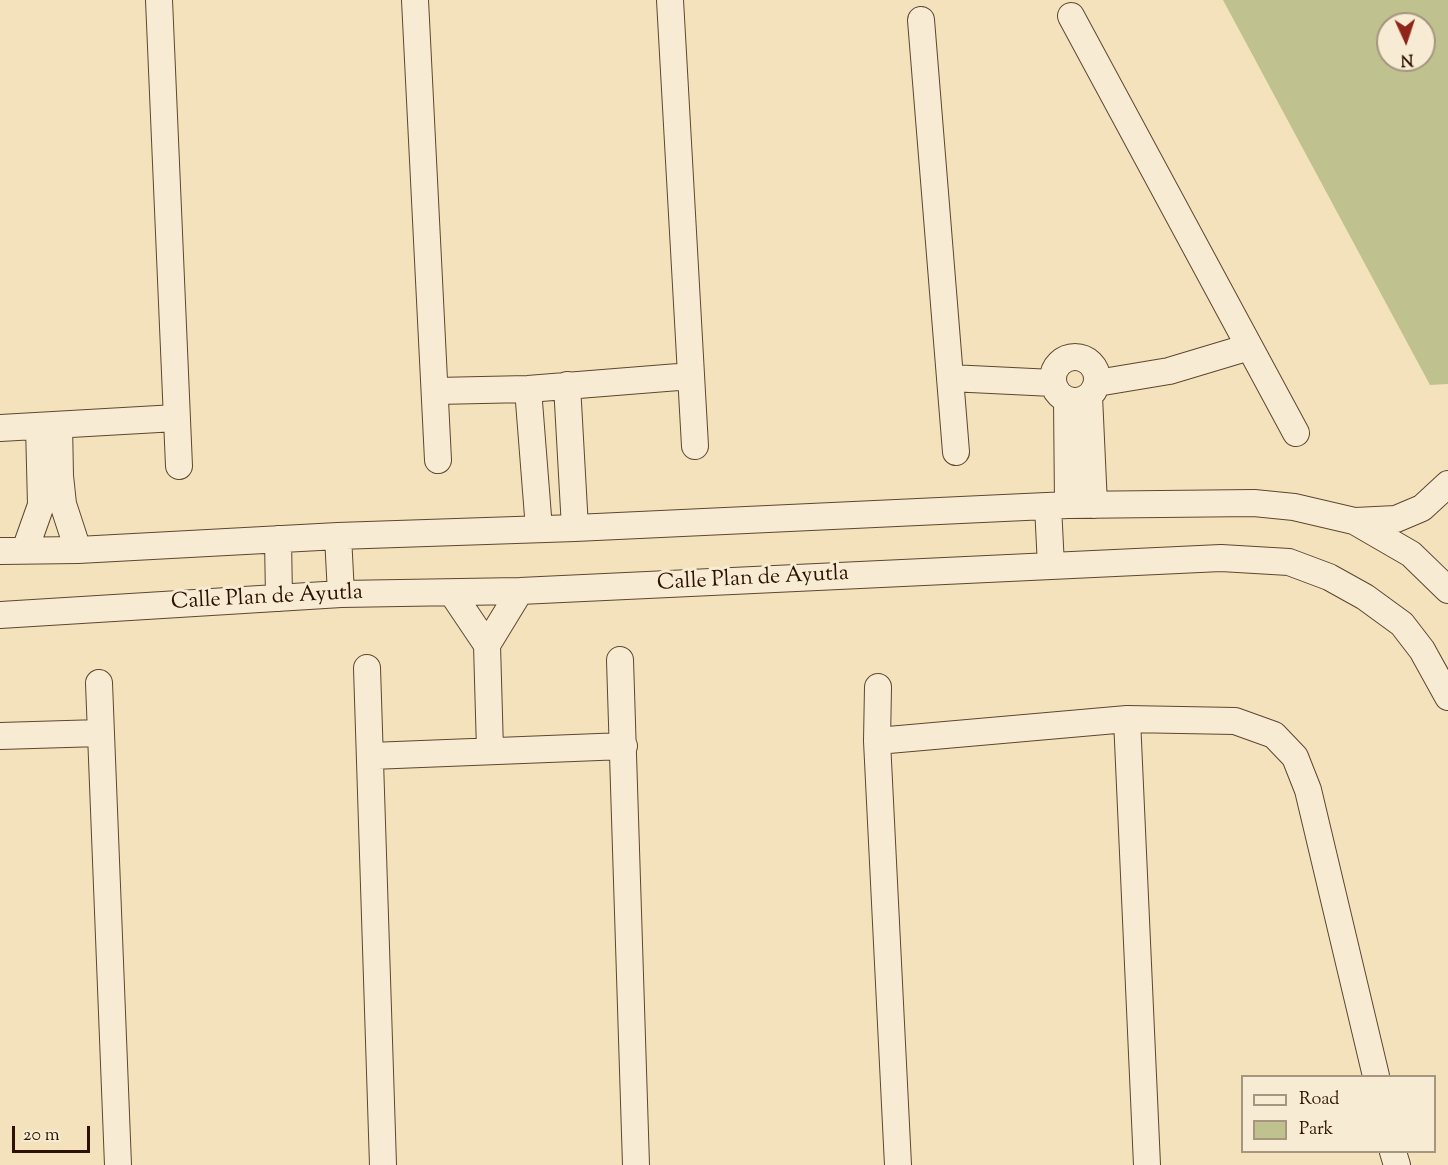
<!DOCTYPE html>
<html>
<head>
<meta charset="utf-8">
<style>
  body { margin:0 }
  #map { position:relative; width:1448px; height:1165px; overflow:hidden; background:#f3e2bc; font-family:"Sorts Mill Goudy",serif }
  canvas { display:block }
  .legend { position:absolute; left:1241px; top:1075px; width:195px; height:78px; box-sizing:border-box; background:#f7ecd3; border:2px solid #a6957f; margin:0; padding:8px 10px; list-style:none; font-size:18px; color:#2d1201 }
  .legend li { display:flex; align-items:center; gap:12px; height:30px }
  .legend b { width:30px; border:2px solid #a6957f }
  .north { position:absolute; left:1376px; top:12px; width:60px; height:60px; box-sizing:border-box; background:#f7ecd3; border:2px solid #a6957f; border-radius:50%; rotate:177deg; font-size:16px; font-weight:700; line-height:24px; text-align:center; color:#2d1201 }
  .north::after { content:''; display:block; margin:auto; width:21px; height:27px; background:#8f2418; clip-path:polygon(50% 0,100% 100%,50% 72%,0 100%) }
  .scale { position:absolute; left:12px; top:1126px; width:78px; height:27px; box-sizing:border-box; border:3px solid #2d1201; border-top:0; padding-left:8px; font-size:18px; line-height:21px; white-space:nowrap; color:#2d1201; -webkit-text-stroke:4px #f7ecd3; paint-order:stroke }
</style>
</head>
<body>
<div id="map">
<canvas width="1448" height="1165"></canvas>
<ul class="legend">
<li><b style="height:8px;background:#f7ecd3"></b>Road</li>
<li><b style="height:16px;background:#bfc28e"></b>Park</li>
</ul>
<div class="north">N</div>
<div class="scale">20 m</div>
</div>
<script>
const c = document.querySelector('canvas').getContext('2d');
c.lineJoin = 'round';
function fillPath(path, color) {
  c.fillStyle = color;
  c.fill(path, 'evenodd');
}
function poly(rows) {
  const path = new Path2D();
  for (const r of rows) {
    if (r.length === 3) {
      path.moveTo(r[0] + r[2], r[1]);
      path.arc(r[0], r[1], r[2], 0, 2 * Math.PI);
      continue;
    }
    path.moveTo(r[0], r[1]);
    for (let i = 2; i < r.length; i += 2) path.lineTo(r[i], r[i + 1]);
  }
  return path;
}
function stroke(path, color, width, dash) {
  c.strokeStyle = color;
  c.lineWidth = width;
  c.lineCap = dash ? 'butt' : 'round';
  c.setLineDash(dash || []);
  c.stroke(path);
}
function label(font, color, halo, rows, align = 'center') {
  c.font = font + ' "Sorts Mill Goudy",serif';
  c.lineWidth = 6;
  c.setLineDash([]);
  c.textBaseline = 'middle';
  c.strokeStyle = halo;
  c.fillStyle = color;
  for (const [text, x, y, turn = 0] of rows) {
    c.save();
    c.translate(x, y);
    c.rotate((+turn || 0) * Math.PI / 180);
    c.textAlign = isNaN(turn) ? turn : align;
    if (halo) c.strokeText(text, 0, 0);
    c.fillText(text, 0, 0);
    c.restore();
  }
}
fillPath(poly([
  [1223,0,1448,0,1448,384,1430,385],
  [1388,24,1424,24,1424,60,1388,60]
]), '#bfc28e');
const minor = poly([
  [159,0,179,466],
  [415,0,438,460],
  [670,0,695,446],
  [1071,16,1296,433],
  [921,20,956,452],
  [1075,379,22],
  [950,378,1053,383],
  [1097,383,1169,371,1249,347],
  [567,385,575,528],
  [528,389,539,529],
  [436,391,528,389,691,376],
  [1089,396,1094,505],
  [1067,400,1068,505],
  [59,425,60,476,63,504,78,550],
  [0,428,176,418],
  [1048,506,1051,566],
  [1355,521,1396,519,1422,508,1448,484],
  [338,536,341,594],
  [278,539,279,598],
  [25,550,41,505,39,426],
  [0,551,78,550,338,536,575,528,1068,505,1254,503,1294,507,1354,521,1411,554,1448,590],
  [452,593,487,645],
  [0,615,341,594,520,591,1221,558,1289,562,1329,577,1365,597,1402,624,1422,650,1448,697],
  [620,660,636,1165],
  [367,668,383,1165],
  [99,683,118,1165],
  [878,687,877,741,898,1165],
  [1127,719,1147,1165],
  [0,736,100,733],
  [877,741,1127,719,1235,721,1274,735,1295,757,1308,790,1376,1076],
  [490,750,487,645,520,591],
  [371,756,624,746],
  [1393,1152,1397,1165]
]);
stroke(minor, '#5e4630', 28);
stroke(minor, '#f7ecd3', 26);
label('22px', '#2d1201', '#f7ecd3', [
  ["Calle Plan de Ayutla",753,580,-3],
  ["Calle Plan de Ayutla",267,599,-3]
]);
</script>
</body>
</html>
